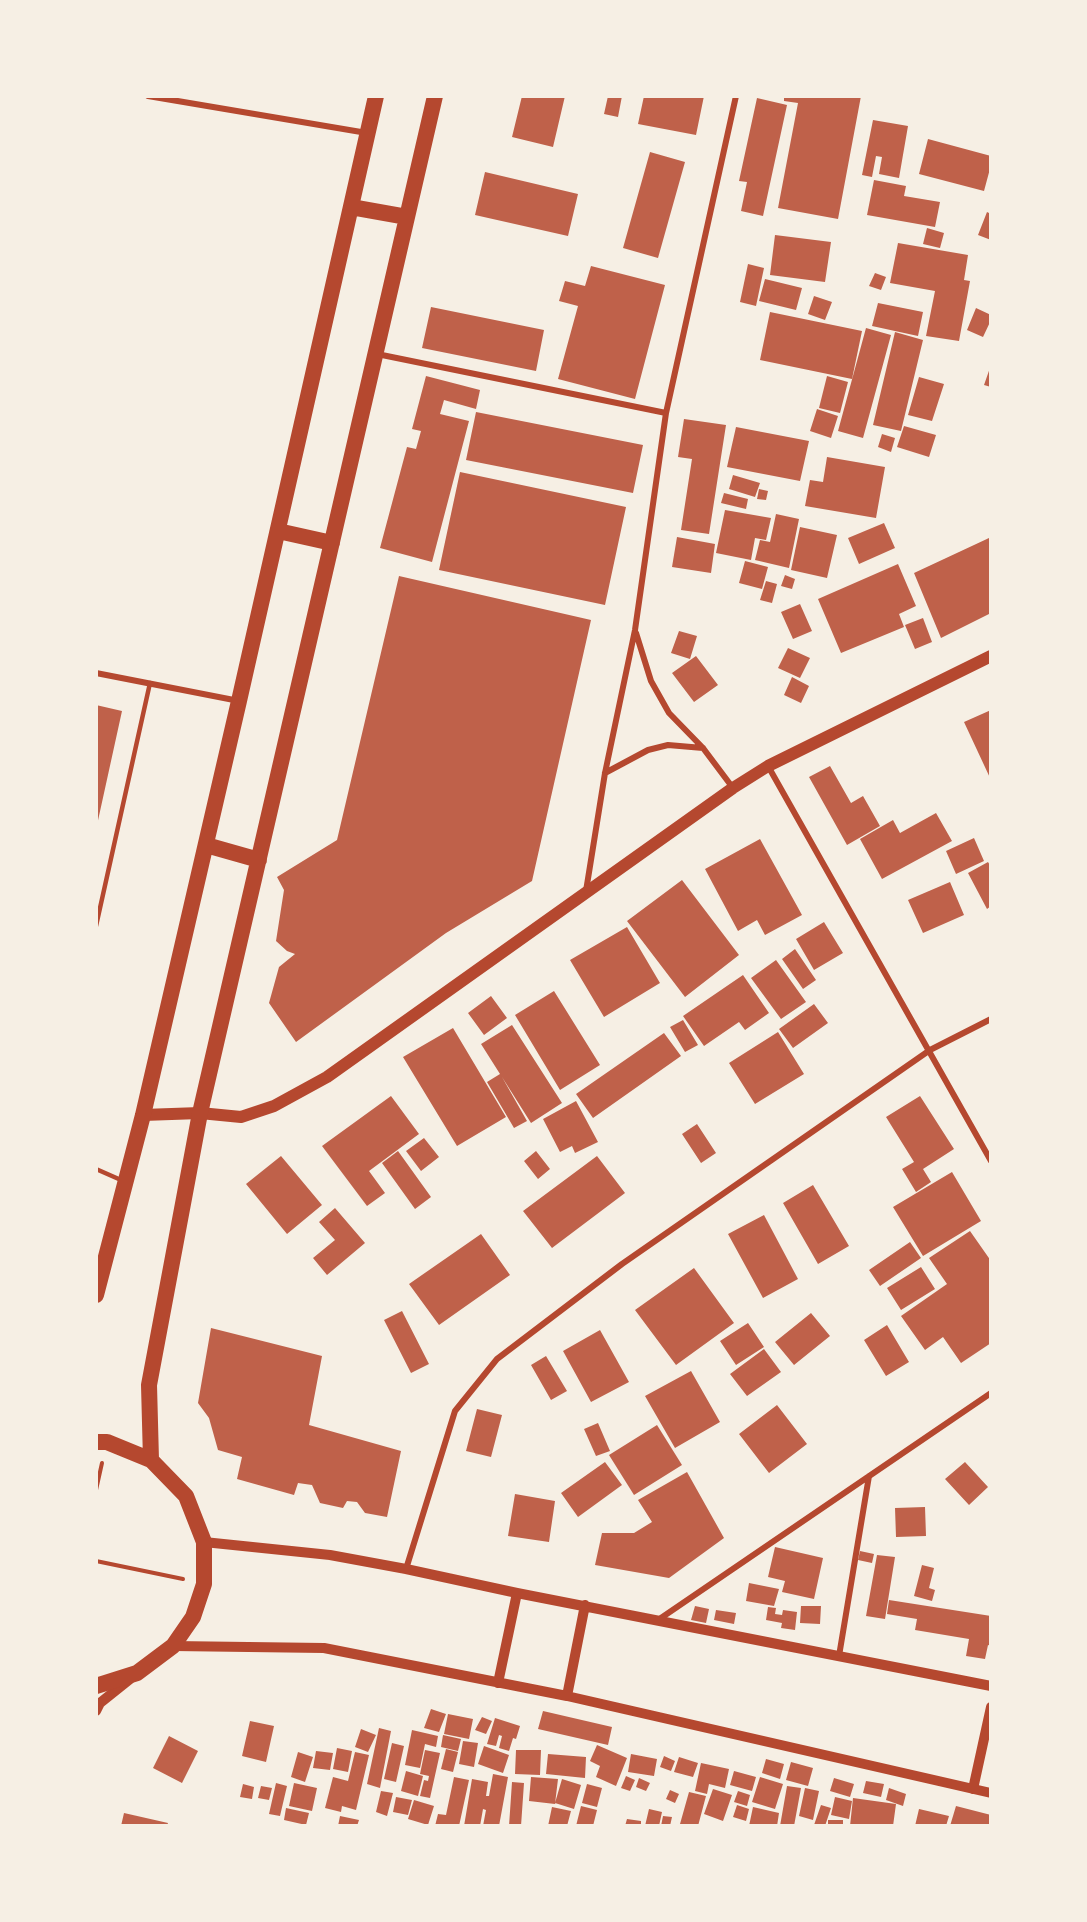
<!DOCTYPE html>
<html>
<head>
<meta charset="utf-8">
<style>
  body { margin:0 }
  #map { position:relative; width:1087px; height:1922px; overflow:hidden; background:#f6efe4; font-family:"Noto Sans",sans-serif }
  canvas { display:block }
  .frame { position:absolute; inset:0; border:98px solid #f6efe4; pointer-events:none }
</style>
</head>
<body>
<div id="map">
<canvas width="1087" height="1922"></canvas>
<div class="frame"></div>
</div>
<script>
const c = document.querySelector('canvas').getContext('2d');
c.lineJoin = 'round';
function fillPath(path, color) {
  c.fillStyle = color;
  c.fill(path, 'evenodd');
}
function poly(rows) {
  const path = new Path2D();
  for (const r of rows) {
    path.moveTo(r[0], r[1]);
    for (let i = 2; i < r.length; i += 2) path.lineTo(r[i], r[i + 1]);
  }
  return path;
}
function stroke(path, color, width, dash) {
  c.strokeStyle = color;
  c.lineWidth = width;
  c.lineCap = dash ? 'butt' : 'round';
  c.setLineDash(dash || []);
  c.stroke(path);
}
fillPath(poly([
  [522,96,565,96,553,147,512,137],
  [608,96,622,96,618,117,604,114],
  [644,96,704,96,696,135,638,124],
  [784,96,861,96,838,219,778,208,798,103,784,101],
  [757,98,787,105,763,216,741,211,747,182,739,181],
  [873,120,908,126,899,178,879,174,882,157,876,156,872,177,862,175],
  [928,139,991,156,991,165,984,191,919,174],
  [650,152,685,162,658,258,623,248],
  [485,172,578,194,568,236,475,215],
  [874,180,906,186,904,196,940,202,935,227,867,215],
  [987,212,991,214,991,240,978,235],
  [927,228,944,233,940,248,923,244],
  [775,235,831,242,825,282,770,275],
  [898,243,968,255,964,280,970,281,959,341,926,336,935,291,890,283],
  [748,264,764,268,756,306,740,302],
  [591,266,665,285,635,399,558,379,578,306,559,301,565,281,585,286],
  [875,273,886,277,881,290,869,286],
  [765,279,802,288,796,310,759,301],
  [814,296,832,302,825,320,808,314],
  [878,303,923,312,918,336,872,326],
  [431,307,544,330,536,371,422,348],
  [976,308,991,315,991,320,983,337,967,330],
  [770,312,862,331,852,379,760,360],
  [866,328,891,335,863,438,838,431],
  [895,332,923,340,901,431,873,425],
  [991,365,991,387,984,385],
  [426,376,480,390,476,409,444,400,440,414,469,421,432,562,380,548,407,447,416,449,421,431,412,429],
  [827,376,848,382,840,413,819,408],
  [919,377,944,384,932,421,908,415],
  [817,409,838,416,831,438,810,431],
  [476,412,643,445,633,493,466,460],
  [684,419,726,425,709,534,681,530,692,459,678,457],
  [904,426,936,435,929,457,897,447],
  [736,427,809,441,800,481,727,467],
  [882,434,895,438,891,452,878,447],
  [827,457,885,467,876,518,805,506,810,480,823,482],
  [460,472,626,507,605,605,439,570],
  [733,475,760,483,755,497,729,489],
  [759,489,768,491,766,500,757,499],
  [724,493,748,499,746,509,721,503],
  [725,510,771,518,766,540,755,538,751,560,716,553],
  [776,514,799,519,789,568,755,560,760,540,770,542],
  [884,523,895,548,859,564,848,538],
  [800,527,837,535,827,578,791,570],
  [677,537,715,544,711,573,672,567],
  [989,538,991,544,991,613,941,638,914,573],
  [745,561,768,567,762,589,739,583],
  [898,564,916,606,899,614,904,627,841,653,818,599],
  [785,575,795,579,792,589,781,586],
  [399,576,591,620,532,881,446,933,296,1042,269,1003,279,967,295,954,287,951,276,941,284,890,277,877,337,840],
  [766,581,777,584,772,603,760,600],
  [800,604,812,631,793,639,781,612],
  [923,618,932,642,915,649,905,625],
  [679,631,697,636,690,659,671,653],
  [788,648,810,658,800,678,778,668],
  [696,656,718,685,694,702,672,673],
  [792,677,809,686,801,703,784,695],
  [96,705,122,711,97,825,96,825],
  [991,710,991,780,964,722],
  [830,766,851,803,863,796,880,826,847,845,809,777],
  [936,813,952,841,882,879,860,839,893,820,900,833],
  [974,838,984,861,956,874,946,851],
  [760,839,802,915,765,935,757,920,738,931,705,869],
  [988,862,991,867,991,906,987,909,968,873],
  [682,880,739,955,685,997,627,921],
  [950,882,964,915,923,933,908,900],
  [824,922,843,953,814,970,796,939],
  [627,927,660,983,604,1017,570,960],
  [795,949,816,980,803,989,782,959],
  [776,960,806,1002,781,1019,751,978],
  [743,975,769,1013,745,1030,739,1022,704,1046,683,1016],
  [554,991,600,1065,560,1090,515,1015],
  [491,996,507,1018,484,1035,468,1013],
  [814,1004,828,1023,793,1048,779,1029],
  [683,1020,698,1045,685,1052,670,1027],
  [512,1025,562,1103,531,1123,502,1077,527,1121,514,1128,487,1082,500,1074,481,1044],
  [453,1028,506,1117,457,1146,403,1057],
  [778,1032,804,1074,755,1104,729,1063],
  [664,1033,681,1056,593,1118,576,1094],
  [391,1096,419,1134,369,1171,385,1193,367,1206,322,1146],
  [920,1096,954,1149,923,1169,931,1182,916,1192,902,1169,914,1162,886,1117],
  [576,1101,598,1142,575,1153,572,1146,560,1152,543,1119],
  [697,1124,716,1153,701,1163,682,1134],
  [424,1138,439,1157,421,1171,406,1151],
  [398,1151,431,1197,415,1209,382,1163],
  [536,1151,550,1169,538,1179,524,1161],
  [281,1156,322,1205,287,1234,246,1184],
  [597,1156,625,1193,552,1248,523,1211],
  [952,1172,981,1221,923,1256,893,1207],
  [813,1185,849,1246,818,1264,783,1203],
  [335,1208,365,1243,327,1275,313,1258,335,1240,319,1222],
  [764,1215,798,1279,763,1298,728,1234],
  [970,1231,991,1261,991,1343,961,1363,943,1337,925,1350,901,1316,947,1284,929,1258],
  [481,1234,510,1275,439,1325,409,1284],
  [910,1242,921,1258,880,1286,869,1270],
  [921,1267,935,1289,901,1310,887,1288],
  [694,1268,734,1323,676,1365,635,1310],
  [402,1311,429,1364,411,1373,384,1320],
  [811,1313,830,1336,794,1365,775,1342],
  [748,1323,764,1347,736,1365,720,1341],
  [887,1325,909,1362,886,1376,864,1340],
  [211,1328,322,1356,309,1425,401,1451,387,1517,365,1513,357,1502,347,1501,343,1508,320,1503,312,1485,298,1483,294,1495,237,1479,242,1457,218,1450,209,1418,198,1403],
  [600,1330,629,1382,591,1402,563,1351],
  [764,1349,781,1372,747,1396,730,1374],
  [546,1356,567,1391,551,1400,531,1365],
  [691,1371,720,1422,675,1448,645,1396],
  [777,1405,807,1444,769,1473,739,1434],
  [477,1409,502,1415,491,1457,466,1451],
  [598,1423,610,1451,596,1456,584,1429],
  [657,1425,682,1465,634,1495,609,1455],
  [605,1462,622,1485,578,1517,561,1493],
  [965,1462,988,1487,969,1505,945,1479],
  [687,1472,724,1538,669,1578,595,1565,602,1533,634,1533,652,1522,638,1500],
  [515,1494,555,1501,549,1542,508,1536],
  [925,1507,926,1536,896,1537,895,1508],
  [775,1547,823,1558,814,1599,782,1592,785,1581,768,1577],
  [860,1551,874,1554,872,1563,858,1560],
  [877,1555,895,1557,885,1619,866,1616],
  [922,1565,934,1568,929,1588,935,1590,932,1601,914,1596],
  [749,1583,779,1589,774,1606,746,1601],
  [889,1600,991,1616,991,1646,988,1645,985,1659,966,1656,969,1639,915,1630,917,1619,887,1614],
  [695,1606,709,1609,706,1623,691,1620],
  [801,1606,821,1606,820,1624,800,1623],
  [768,1607,776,1608,775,1614,782,1615,783,1610,797,1612,795,1630,781,1628,782,1623,766,1620],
  [716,1610,736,1613,734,1624,714,1620],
  [431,1709,446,1714,439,1732,424,1728],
  [543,1711,612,1727,608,1745,538,1729],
  [448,1714,473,1719,469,1739,444,1734],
  [482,1717,492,1721,486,1734,475,1730],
  [495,1718,520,1726,516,1739,513,1738,509,1751,499,1748,502,1736,499,1735,496,1746,487,1744],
  [250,1721,274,1726,266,1762,242,1756],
  [379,1728,391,1731,380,1788,367,1784],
  [361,1729,376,1735,368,1752,355,1747],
  [412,1730,438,1736,436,1747,425,1744,420,1768,405,1765],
  [443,1735,461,1739,458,1751,441,1747],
  [169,1736,198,1751,182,1783,153,1768],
  [463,1741,478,1743,474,1767,459,1764],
  [392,1743,404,1746,396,1782,384,1779],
  [597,1745,627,1758,616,1786,596,1777,600,1766,590,1761],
  [484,1746,509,1755,503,1773,478,1764],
  [337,1748,352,1751,348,1772,333,1769],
  [446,1749,458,1752,453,1772,441,1769],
  [425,1750,440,1753,430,1798,420,1796,424,1780,428,1781,429,1776,420,1774],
  [516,1750,541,1750,540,1775,515,1774],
  [316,1751,333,1753,330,1770,313,1768],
  [298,1752,313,1757,305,1782,291,1777],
  [355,1752,369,1755,356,1810,342,1806,341,1812,325,1808,333,1777,348,1781],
  [548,1754,586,1757,585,1778,546,1774],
  [631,1754,657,1759,654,1776,628,1772],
  [664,1756,675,1761,671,1771,660,1767],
  [679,1757,698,1763,693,1777,674,1772],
  [766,1759,784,1764,780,1779,762,1773],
  [791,1762,813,1768,808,1786,786,1780],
  [701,1763,729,1769,725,1788,709,1784,707,1794,695,1791],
  [406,1771,423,1776,418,1796,401,1791],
  [734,1771,756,1777,752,1791,730,1785],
  [493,1774,508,1777,499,1826,483,1826,486,1810,483,1809,480,1826,464,1826,472,1779,488,1782,486,1796,489,1796],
  [626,1776,635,1780,630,1791,621,1788],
  [454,1777,469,1780,459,1826,435,1826,438,1814,446,1815],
  [531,1777,558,1779,555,1804,529,1801],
  [760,1777,783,1784,775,1809,752,1802],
  [639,1778,650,1783,646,1791,636,1787],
  [834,1778,854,1784,850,1797,830,1791],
  [562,1779,581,1785,574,1809,555,1803],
  [866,1781,884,1784,881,1797,863,1793],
  [512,1782,524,1783,521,1826,509,1826],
  [276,1783,287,1786,280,1816,269,1814],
  [294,1783,317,1788,312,1811,289,1806],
  [243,1784,254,1787,252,1799,240,1797],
  [587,1784,602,1788,597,1807,582,1803],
  [261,1786,272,1788,269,1800,258,1798],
  [787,1786,801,1788,794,1826,780,1826],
  [805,1788,819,1791,813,1820,799,1816],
  [889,1788,906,1794,903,1806,886,1800],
  [713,1789,732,1795,723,1821,704,1814],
  [670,1790,679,1794,675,1803,666,1799],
  [381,1791,393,1793,387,1816,376,1812],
  [738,1791,750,1795,747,1806,734,1802],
  [689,1792,706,1796,698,1826,680,1824],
  [396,1797,412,1800,408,1815,393,1812],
  [835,1797,852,1801,849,1819,831,1815],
  [853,1798,896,1804,893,1826,850,1826],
  [414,1800,434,1806,428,1825,408,1819],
  [737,1805,749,1809,746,1821,733,1817],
  [821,1805,831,1808,825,1826,816,1826,814,1825],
  [581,1806,597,1810,593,1826,576,1826],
  [956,1806,991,1815,991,1826,950,1826],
  [552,1807,571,1811,567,1826,548,1826],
  [753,1807,779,1813,777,1826,749,1826],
  [286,1808,309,1813,306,1825,284,1820],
  [649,1809,662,1812,659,1826,645,1826],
  [919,1809,949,1816,946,1826,915,1826],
  [124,1813,168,1823,167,1826,121,1826],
  [340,1816,359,1820,357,1826,338,1826],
  [663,1816,672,1817,670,1826,661,1826],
  [627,1819,641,1821,641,1826,625,1826],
  [828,1820,843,1820,843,1826,828,1826]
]), '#bf614a');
stroke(poly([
  [96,1490,102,1463],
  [96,1561,183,1579]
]), '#b5482f', 4);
stroke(poly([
  [96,926,150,683],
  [96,1169,121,1180]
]), '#b5482f', 4.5);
stroke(poly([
  [148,96,367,133],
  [377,354,666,413],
  [636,633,651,681,669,713,703,748,733,788],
  [96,673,239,701],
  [768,766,991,1161],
  [605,773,648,750,668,745,703,748],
  [586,891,605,773,635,630,666,413,736,96],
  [406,1569,455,1411,497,1359,622,1264,930,1050,991,1019],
  [658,1620,991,1393],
  [839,1656,869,1476]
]), '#b5482f', 6);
stroke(poly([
  [204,1542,330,1555,406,1569,517,1593,991,1686],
  [173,1646,324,1648,567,1696,991,1793],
  [498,1683,517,1593],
  [567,1696,585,1605],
  [96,1711,100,1703,130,1679],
  [973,1789,991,1707]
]), '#b5482f', 10);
stroke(poly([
  [143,1115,200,1113,241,1117,274,1106,327,1077,733,788,768,766,991,656]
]), '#b5482f', 12);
stroke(poly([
  [351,207,407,217],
  [278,531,332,543],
  [206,845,259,860],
  [96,1295,143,1115,239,701,376,96],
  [96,1442,107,1442,151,1460,186,1496,204,1542,204,1584,193,1617,173,1646,137,1673,96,1686],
  [151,1460,149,1385,200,1113,435,96]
]), '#b5482f', 16);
</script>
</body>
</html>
